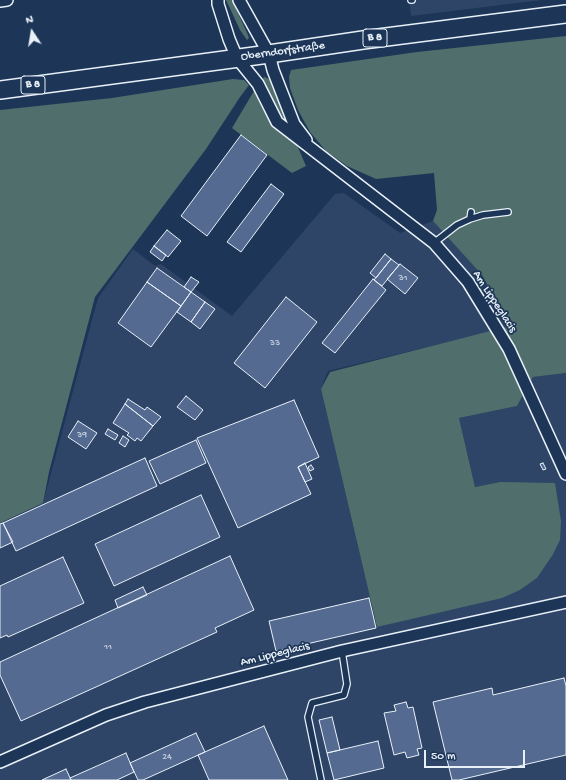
<!DOCTYPE html>
<html>
<head>
<meta charset="utf-8">
<style>
  body { margin:0 }
  #map { position:relative; width:566px; height:780px; overflow:hidden; background:#1d3557; font-family:"Gochi Hand",sans-serif }
  canvas { display:block }
  .north { position:absolute; left:12px; top:12px; width:40px; height:40px; -webkit-text-stroke:3px #1d3557; paint-order:stroke; rotate:348deg; font-size:11px; font-weight:700; line-height:16px; text-align:center; color:#e8f1f8 }
  .north::after { content:''; display:block; margin:auto; width:14px; height:18px; background:#e8f1f8; clip-path:polygon(50% 0,100% 100%,50% 72%,0 100%) }
  .scale { position:absolute; left:424px; top:750px; width:101px; height:18px; box-sizing:border-box; border:2px solid #e8f1f8; border-top:0; padding-left:5px; font-size:12px; line-height:14px; white-space:nowrap; color:#e8f1f8; -webkit-text-stroke:3px #1d3557; paint-order:stroke }
</style>
</head>
<body>
<div id="map">
<canvas width="566" height="780"></canvas>
<div class="north">N</div>
<div class="scale">50 m</div>
</div>
<script>
const c = document.querySelector('canvas').getContext('2d');
c.lineJoin = 'round';
function fillPath(path, color) {
  c.fillStyle = color;
  c.fill(path, 'evenodd');
}
function poly(rows) {
  const path = new Path2D();
  for (const r of rows) {
    path.moveTo(r[0], r[1]);
    for (let i = 2; i < r.length; i += 2) path.lineTo(r[i], r[i + 1]);
  }
  return path;
}
function stroke(path, color, width, dash) {
  c.strokeStyle = color;
  c.lineWidth = width;
  c.lineCap = dash ? 'butt' : 'round';
  c.setLineDash(dash || []);
  c.stroke(path);
}
function label(font, color, halo, rows, align = 'center') {
  c.font = font + ' "Gochi Hand",sans-serif';
  c.lineWidth = 3.5;
  c.setLineDash([]);
  c.textBaseline = 'middle';
  c.strokeStyle = halo;
  c.fillStyle = color;
  for (const [text, x, y, turn = 0] of rows) {
    c.save();
    c.translate(x, y);
    c.rotate((+turn || 0) * Math.PI / 180);
    c.textAlign = isNaN(turn) ? turn : align;
    if (halo) c.strokeText(text, 0, 0);
    c.fillText(text, 0, 0);
    c.restore();
  }
}
fillPath(poly([
  [409,0,542,0,411,16],
  [344,193,400,233,433,221,482,275,510,327,328,371,321,389,377,627,520,590,537,578,552,556,500,482,475,487,459,418,517,406,533,377,566,373,566,780,0,780,0,523,43,503,98,298,133,249,155,266,161,264,232,316,335,194]
]), '#2e4568');
fillPath(poly([
  [226,0,232,0,248,35,249,38,247,40,240,30],
  [566,36,566,373,533,377,517,406,459,418,475,487,500,482,555,483,561,521,560,540,552,556,537,578,520,590,502,598,377,627,321,389,330,372,510,326,482,275,433,221,437,210,434,173,376,179,347,166,326,151,310,132,298,110,290,88,289,77,291,70,417,52],
  [265,77,269,79,290,126,282,119,275,109,264,81,263,78],
  [233,79,244,80,249,85,240,97,206,149,95,297,49,472,43,503,0,523,0,110,112,98],
  [254,91,262,108,273,126,297,145,306,166,292,173,232,128]
]), '#506e6c');
const building = poly([
  [241,135,267,155,207,236,181,216,241,135],
  [271,184,284,194,241,252,227,242,271,184],
  [167,230,181,241,168,257,154,246,167,230],
  [154,246,166,255,162,261,150,252,154,246],
  [385,254,391,259,376,278,370,273,385,254],
  [391,259,399,265,382,286,374,280,391,259],
  [400,264,418,278,405,294,387,279,400,264],
  [157,268,191,292,181,306,147,282,157,268],
  [191,277,199,282,191,292,184,287,191,277],
  [373,279,386,290,335,353,322,343,373,279],
  [147,282,181,306,151,347,118,323,147,282],
  [191,292,205,302,191,322,177,312,191,292],
  [286,297,317,322,265,388,234,363,286,297],
  [205,302,215,309,200,329,191,322,205,302],
  [186,396,203,410,195,420,177,407,186,396],
  [128,399,145,410,147,407,161,417,153,426,125,404,128,399],
  [294,400,319,457,298,467,311,494,238,528,197,438,294,400],
  [125,404,153,426,141,441,137,438,135,441,127,435,129,433,113,423,125,404],
  [78,421,97,433,86,449,68,437,78,421],
  [108,429,118,435,115,440,105,434,108,429],
  [123,436,129,440,125,447,119,443,123,436],
  [196,440,206,463,160,484,149,461,196,440],
  [145,458,157,486,16,551,3,523,145,458],
  [305,463,312,479,305,482,298,467,305,463],
  [543,463,546,469,543,470,540,464,543,463],
  [311,465,314,469,310,471,308,467,311,465],
  [201,495,220,537,114,586,95,544,201,495],
  [3,523,13,542,0,548,0,524,3,523],
  [230,556,254,610,215,628,217,632,21,721,0,675,0,662,230,556],
  [63,557,84,603,8,637,7,635,0,638,0,586,63,557],
  [143,587,147,595,118,608,115,600,143,587],
  [369,598,376,628,276,651,269,621,369,598],
  [564,678,566,686,566,755,459,780,452,780,433,702,492,688,493,695,564,678],
  [406,702,408,708,413,707,422,748,417,749,419,755,407,758,405,752,394,755,384,713,396,711,394,705,406,702],
  [332,717,340,750,327,753,319,720,332,717],
  [264,726,288,780,209,780,198,755,264,726],
  [196,733,205,752,143,780,138,780,130,763,196,733],
  [378,741,384,768,334,780,327,753,378,741],
  [126,753,134,772,117,780,71,780,70,778,126,753],
  [66,769,71,780,42,780,66,769]
]);
fillPath(building, '#556a91');
stroke(building, '#e8f1f8', 1);
const service = poly([
  [411,0,412,0],
  [470,219,471,212],
  [434,243,457,225,470,219,483,215,508,212],
  [321,780,308,717,312,703,344,695,347,684,342,651]
]);
const minor = poly([
  [218,0,218,4,229,39,237,58,258,84,277,122,434,243,468,282,509,349,566,474],
  [239,0,269,54,273,70,294,124,306,140],
  [0,1,7,0],
  [0,762,106,715,145,702,342,651,566,602]
]);
const primary = poly([
  [0,90,269,54,363,40,566,14]
]);
stroke(service, '#e8f1f8', 8);
stroke(minor, '#e8f1f8', 14);
stroke(primary, '#e8f1f8', 20);
stroke(service, '#1d3557', 5.5);
stroke(minor, '#1d3557', 11);
stroke(primary, '#1d3557', 17);
label('10px', '#c3cfde', null, [
  ["31",403,278],
  ["33",275,343],
  ["39",82,435],
  ["11",108,647],
  ["24",167,757]
]);
for (const [x, y, w] of [
  [375,38,24],
  [33,85,24]
]) {
  const box = new Path2D();
  box.roundRect(x - w / 2, y - 9, w, 18, 3);
  c.fillStyle = '#1d3557';
  c.fill(box);
  stroke(box, '#e8f1f8', 1);
}
label('bold 11px', '#e8f1f8', null, [
  ["B 8",375,38],
  ["B 8",33,85]
]);
label('12px', '#e8f1f8', '#1d3557', [
  ["Oberndorfstraße",283,52,-8],
  ["Am Lippeglacis",494,302,57],
  ["Am Lippeglacis",275,655,-14]
]);
</script>
</body>
</html>
